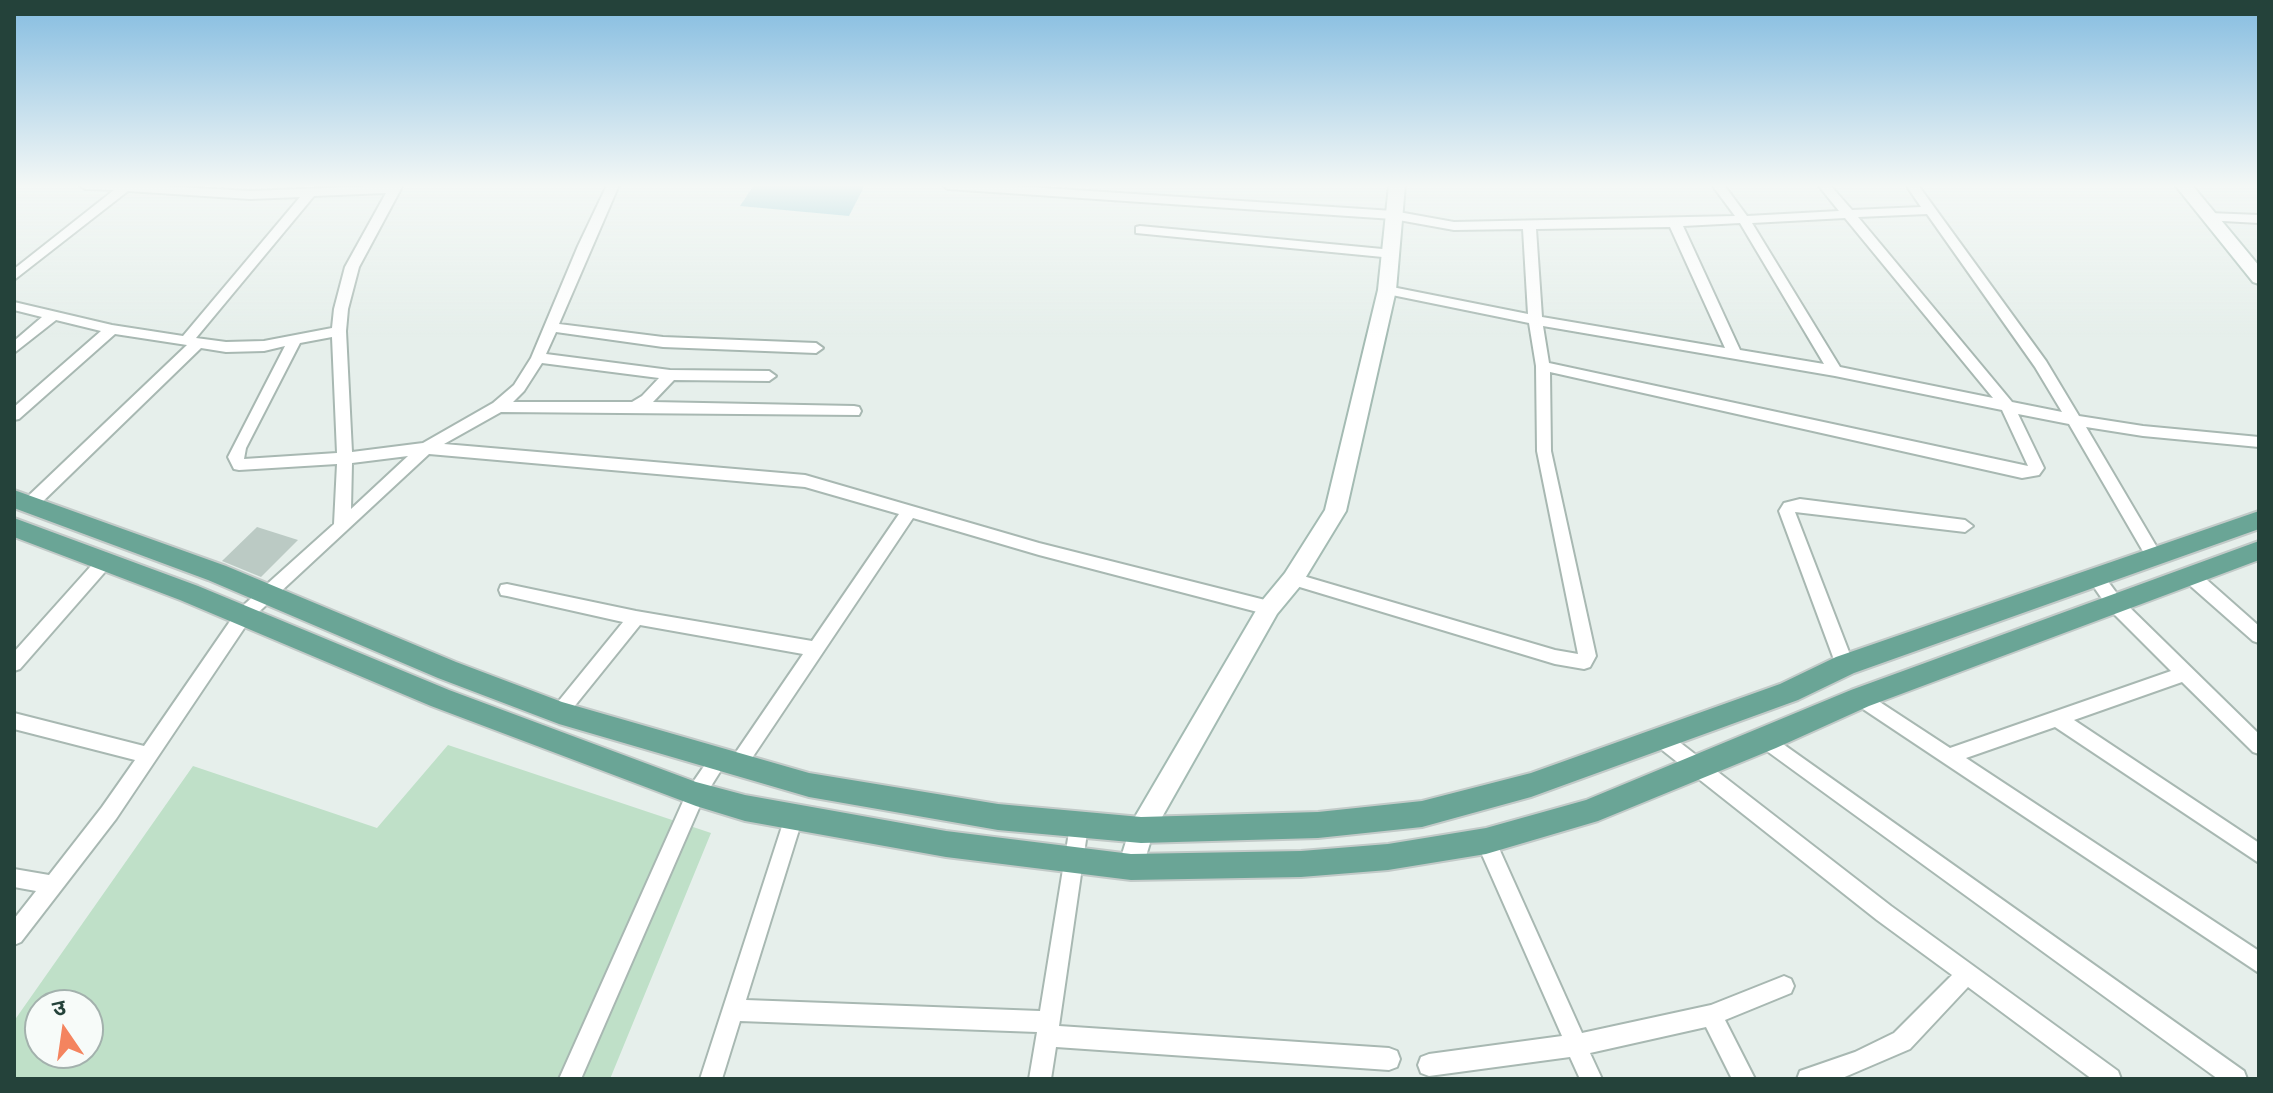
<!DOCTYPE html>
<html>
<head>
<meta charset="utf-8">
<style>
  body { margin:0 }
  #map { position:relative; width:2273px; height:1093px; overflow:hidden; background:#e6efeb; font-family:"Space Grotesk","Noto Sans Devanagari",sans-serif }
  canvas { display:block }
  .frame { position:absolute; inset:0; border:16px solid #24423a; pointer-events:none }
  .north { position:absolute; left:24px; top:989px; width:80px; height:80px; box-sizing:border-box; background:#f7fbf9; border:2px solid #a3b1ad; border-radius:50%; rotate:347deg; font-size:22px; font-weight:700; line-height:32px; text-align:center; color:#24423a }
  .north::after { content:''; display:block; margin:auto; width:28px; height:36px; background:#f4845f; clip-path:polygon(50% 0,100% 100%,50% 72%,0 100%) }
</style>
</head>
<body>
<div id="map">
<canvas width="2273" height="1093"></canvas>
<div class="frame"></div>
<div class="north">उ</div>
</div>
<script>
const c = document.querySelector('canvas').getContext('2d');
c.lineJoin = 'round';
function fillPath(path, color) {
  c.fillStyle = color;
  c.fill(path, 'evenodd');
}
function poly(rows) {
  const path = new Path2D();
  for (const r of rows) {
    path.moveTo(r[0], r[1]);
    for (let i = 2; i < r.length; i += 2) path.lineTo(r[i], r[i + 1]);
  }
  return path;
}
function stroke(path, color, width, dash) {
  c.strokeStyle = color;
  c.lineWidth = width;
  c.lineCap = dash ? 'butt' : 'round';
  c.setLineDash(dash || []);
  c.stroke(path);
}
fillPath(poly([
  [448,745,711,833,610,1079,14,1079,14,1021,193,766,377,828],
  [40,1005,88,1005,88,1053,40,1053]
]), '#bfe0c8');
fillPath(poly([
  [754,185,865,185,849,216,740,206]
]), '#8ec9d4');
fillPath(poly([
  [257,527,298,540,261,577,222,561]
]), '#bbcac4');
const street = poly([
  [79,185,141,185,250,191,403,185,359,267,348,309,346,331,352,452,423,443,493,403,514,385,531,358,578,246,607,185,619,185,559,324,663,337,816,343,823,348,816,353,663,347,556,332,546,354,670,370,769,371,776,376,769,381,674,380,653,402,854,406,859,407,861,411,859,415,501,412,444,444,805,475,1039,543,1269,601,1275,603,1277,608,1275,613,1269,615,1039,555,913,518,744,770,738,772,732,770,729,764,732,758,803,654,640,625,565,718,559,721,553,718,550,713,553,708,623,622,507,596,501,595,499,590,501,585,507,584,636,611,812,641,899,514,805,487,429,454,249,621,116,819,21,942,14,945,14,919,36,891,14,887,14,869,49,875,102,807,135,760,14,729,14,713,144,746,237,611,334,524,337,464,239,470,234,469,228,457,285,346,264,351,226,352,201,348,35,509,23,509,21,505,23,501,187,345,115,334,19,419,14,420,14,407,101,331,56,320,14,353,14,341,42,317,14,310,14,302,112,325,183,336,300,197,250,199,128,191,14,280,14,269,114,190,85,189,79,185],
  [386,193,345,267,334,309,332,328,264,341,226,342,196,338,314,196,386,193],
  [332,337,337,453,244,459,246,448,300,343,332,337],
  [542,363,659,378,642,396,632,402,513,402,524,391,542,363],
  [408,456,351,509,352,463,408,456],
  [942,185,998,185,1393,211,1454,222,1735,216,1712,185,1724,185,1747,216,1839,211,1818,185,1830,185,1852,210,1921,207,1906,185,1918,185,2046,361,2079,416,2143,426,2259,437,2259,447,2143,436,2086,427,2162,556,2160,560,2154,562,2148,560,2069,424,2018,414,2044,468,2039,475,2022,478,1550,372,1551,451,1596,656,1590,667,1584,669,1555,664,1293,585,1287,584,1285,579,1287,574,1293,573,1555,650,1578,654,1537,451,1536,366,1529,323,1387,294,1380,290,1387,286,1528,314,1523,229,1454,230,1393,219,948,189,942,185],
  [1927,214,2035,367,2062,412,2012,402,1858,217,1927,214],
  [1845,218,1993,398,1840,367,1752,223,1845,218],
  [1740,223,1824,364,1740,350,1683,226,1740,223],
  [1670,227,1725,348,1542,317,1536,229,1670,227],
  [1543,326,1835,376,2002,410,2028,466,1549,363,1543,326],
  [2209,213,2259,215,2259,223,2205,220,2203,217,2209,213],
  [1140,226,1393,250,1399,254,1393,258,1136,233,1136,227,1140,226],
  [1800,499,1965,520,1973,526,1965,532,1795,512,1854,665,1851,670,1845,672,1839,670,1836,665,1779,511,1784,503,1800,499],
  [105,555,111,557,113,561,111,565,20,669,14,671,14,652,99,557,105,555],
  [2095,571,2101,572,2121,599,2259,734,2259,754,2253,752,2182,682,2074,720,2259,843,2259,863,2055,727,1966,758,2259,951,2259,973,1854,703,1851,698,1854,693,1860,691,1866,693,1950,748,2171,671,2109,609,2087,577,2089,572,2095,571],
  [2192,571,2198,572,2259,626,2259,643,2253,641,2186,582,2184,577,2186,572,2192,571],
  [1663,732,1669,734,1891,906,2118,1071,2121,1079,2092,1079,1968,987,1910,1049,1840,1079,1797,1079,1800,1071,1855,1052,1894,1033,1952,975,1877,920,1657,746,1654,740,1657,734,1663,732],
  [1766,732,2244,1071,2247,1079,2218,1079,1760,746,1757,740,1760,734,1766,732],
  [719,751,725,753,728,759,703,799,581,1079,559,1079,689,788,713,753,719,751],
  [794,808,801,811,803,817,746,1000,1040,1011,1070,826,1072,820,1079,817,1086,820,1088,826,1059,1026,1389,1048,1397,1051,1400,1059,1397,1067,1389,1070,1056,1047,1051,1079,1029,1079,1037,1032,740,1021,722,1079,700,1079,785,817,787,811,794,808],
  [1486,832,1493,835,1582,1033,1711,1005,1784,976,1791,979,1794,986,1791,993,1725,1020,1755,1079,1732,1079,1706,1027,1590,1053,1602,1079,1580,1079,1570,1057,1429,1076,1421,1073,1418,1065,1421,1057,1429,1054,1562,1036,1476,841,1479,835,1486,832]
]);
const secondary = poly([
  [1389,185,1405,185,1396,290,1346,511,1301,585,1277,614,1153,833,1140,876,1131,879,1122,876,1118,867,1132,822,1261,602,1285,573,1325,510,1378,290,1389,185],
  [2175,185,2192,185,2259,266,2259,284,2253,282,2175,185]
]);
const primary = poly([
  [14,490,226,566,456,662,562,702,809,773,998,804,1141,817,1318,812,1422,801,1531,773,1780,684,1836,657,2259,511,2259,529,1854,673,1798,700,1531,797,1422,827,1318,838,1141,843,998,830,809,797,559,724,438,678,208,580,14,508,14,490],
  [14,518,198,586,449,690,696,782,745,795,946,831,1131,854,1301,851,1388,844,1486,828,1586,800,1851,690,2259,541,2259,560,1869,706,1776,748,1598,821,1486,854,1388,870,1301,877,1131,880,946,857,745,821,696,806,431,706,180,600,14,537,14,518]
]);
stroke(street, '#a8b8b2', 4);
stroke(secondary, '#a4bbb3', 4);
stroke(primary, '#c2cac8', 4);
fillPath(street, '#fff');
fillPath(secondary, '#fff');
fillPath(primary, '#6aa596');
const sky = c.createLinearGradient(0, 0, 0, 338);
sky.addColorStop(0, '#84bce0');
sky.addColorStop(0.55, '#f4f8f6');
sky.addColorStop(1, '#f4f8f600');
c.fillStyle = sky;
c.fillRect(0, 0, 2273, 338);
</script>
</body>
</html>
